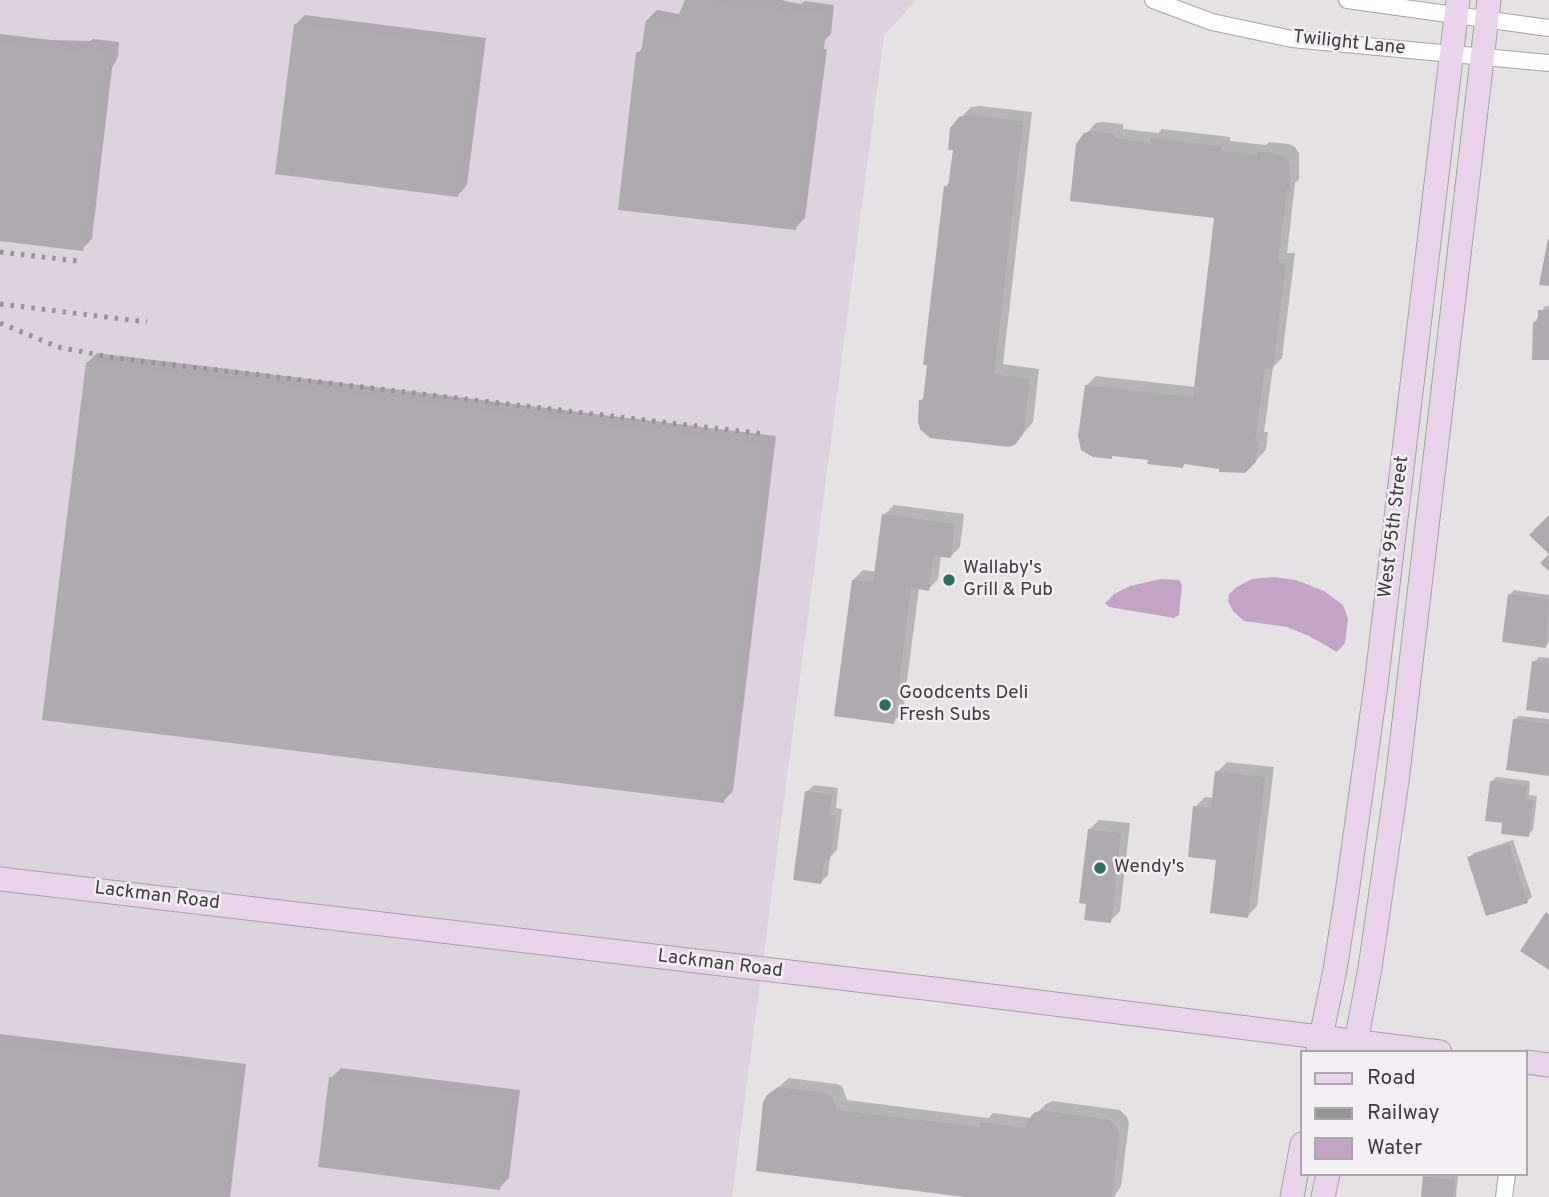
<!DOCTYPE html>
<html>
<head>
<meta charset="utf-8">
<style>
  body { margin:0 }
  #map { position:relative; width:1549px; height:1197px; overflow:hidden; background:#e5e1e5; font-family:Overpass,sans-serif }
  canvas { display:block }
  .legend { position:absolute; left:1300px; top:1050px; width:228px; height:126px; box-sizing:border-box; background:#f2eef3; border:2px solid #aaa7ab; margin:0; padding:9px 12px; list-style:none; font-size:21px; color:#3e3c3e }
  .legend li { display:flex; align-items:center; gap:14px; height:35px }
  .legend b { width:35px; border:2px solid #aaa7ab }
</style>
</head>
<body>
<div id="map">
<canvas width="1549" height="1197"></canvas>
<ul class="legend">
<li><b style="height:9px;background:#e9d4ec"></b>Road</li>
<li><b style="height:9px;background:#979497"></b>Railway</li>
<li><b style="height:19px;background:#c2a5c5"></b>Water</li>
</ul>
</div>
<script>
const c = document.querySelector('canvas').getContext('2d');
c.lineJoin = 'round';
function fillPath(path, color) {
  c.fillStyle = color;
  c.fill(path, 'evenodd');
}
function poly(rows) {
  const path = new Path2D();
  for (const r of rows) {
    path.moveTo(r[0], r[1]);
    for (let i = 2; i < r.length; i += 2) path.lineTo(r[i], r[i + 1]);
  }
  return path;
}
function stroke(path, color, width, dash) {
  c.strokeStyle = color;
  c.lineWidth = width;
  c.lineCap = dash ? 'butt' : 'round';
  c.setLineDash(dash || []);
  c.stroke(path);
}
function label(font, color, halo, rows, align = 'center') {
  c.font = font + ' Overpass,sans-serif';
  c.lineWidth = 5;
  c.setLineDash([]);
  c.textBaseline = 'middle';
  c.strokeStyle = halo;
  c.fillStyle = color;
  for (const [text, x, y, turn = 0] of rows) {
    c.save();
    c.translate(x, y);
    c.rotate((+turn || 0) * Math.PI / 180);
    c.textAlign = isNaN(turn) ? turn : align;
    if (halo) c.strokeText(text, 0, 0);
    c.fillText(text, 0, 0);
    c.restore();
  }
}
fillPath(poly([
  [0,0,916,0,884,36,732,1197,0,1197]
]), '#ddd3de');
fillPath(poly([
  [1274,577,1296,580,1324,591,1343,605,1348,619,1345,643,1337,652,1309,636,1287,627,1244,621,1233,611,1228,601,1229,594,1237,587,1252,579],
  [1161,579,1179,580,1182,585,1179,615,1174,618,1109,607,1105,603,1114,594,1130,586]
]), '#c2a5c5');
fillPath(poly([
  [689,0,781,0,801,4,805,1,834,5,831,34,825,40,824,49,827,49,805,218,795,228,638,53,644,46,647,20,657,10,680,14],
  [305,15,486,38,467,185,458,195,295,25],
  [0,34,52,40,90,41,93,39,119,42,118,57,112,68,92,239,82,249,0,239],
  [979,106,1032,112,1003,364,1039,369,1033,422,1015,443,921,400,925,396,945,187,951,181,961,118,971,107],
  [1102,122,1123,124,1123,129,1158,133,1162,129,1230,137,1230,141,1266,145,1269,142,1289,144,1295,147,1299,153,1299,179,1295,183,1287,253,1295,253,1282,358,1273,367,1264,432,1268,432,1266,450,1244,472,1186,463,1182,466,1150,458,1114,455,1111,457,1086,386,1096,376,1196,387,1216,216,1086,134,1096,123],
  [1545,306,1549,306,1549,358,1534,323],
  [97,353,776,436,733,791,723,801,87,363],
  [894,505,964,514,960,547,950,557,941,555,938,579,928,589,919,588,903,712,893,722,853,580,863,570,877,572,884,515],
  [1514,590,1549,595,1549,642,1546,646,1510,595],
  [1539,657,1549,658,1549,711,1534,662],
  [1519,716,1549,719,1549,774,1514,720],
  [1227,762,1274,767,1257,906,1248,916,1195,807,1205,797,1214,798,1217,772],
  [1496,777,1530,781,1529,795,1537,796,1533,830,1528,835,1504,822,1491,782],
  [814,785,838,788,836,808,842,809,837,850,830,857,828,875,821,882,806,792],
  [1099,820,1130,823,1120,911,1110,921,1089,830],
  [1513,840,1532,897,1527,901,1469,858,1474,853],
  [0,1034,246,1064,230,1197,0,1197],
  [341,1068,520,1090,509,1178,499,1188,331,1078],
  [789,1078,836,1084,842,1086,847,1100,988,1118,993,1113,1032,1118,1046,1104,1053,1101,1120,1110,1127,1117,1129,1123,1121,1186,1114,1197,979,1197,774,1091],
  [1428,1174,1458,1176,1456,1197,1423,1197,1425,1177]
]), '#0003');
fillPath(poly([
  [685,0,713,0,711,8,717,8,718,4,759,9,764,3,770,3,772,11,792,14,793,10,825,14,821,46,816,46,815,58,818,59,796,230,618,210,636,52,641,52,646,20,683,25,683,20,677,19],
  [294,24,477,47,458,197,275,174],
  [0,44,42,49,78,51,81,48,111,54,109,69,106,69,105,78,103,77,83,251,0,241],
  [967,115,1023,121,994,374,1030,379,1023,434,1016,444,1009,447,930,438,920,429,918,422,919,400,923,400,927,365,923,365,944,186,948,187,953,150,948,150,950,128,959,117],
  [1091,131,1114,134,1114,138,1150,143,1151,138,1221,146,1221,151,1257,155,1257,151,1278,154,1285,157,1290,164,1290,191,1287,190,1278,262,1286,263,1273,369,1265,369,1255,441,1259,441,1256,462,1245,473,1219,472,1219,469,1184,464,1183,468,1147,464,1148,460,1112,456,1112,459,1093,457,1081,450,1078,436,1085,385,1193,397,1214,218,1070,201,1076,144,1084,133],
  [1548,239,1549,239,1549,286,1539,285],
  [1538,310,1549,310,1549,360,1532,360,1533,322,1538,322],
  [86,362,767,445,724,803,42,720],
  [882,514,955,524,951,558,933,556,929,591,911,588,894,724,834,716,852,580,873,582],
  [1549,515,1549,571,1540,563,1549,554,1529,535],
  [1508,594,1549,599,1546,648,1502,642],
  [1532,661,1549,663,1549,713,1526,710],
  [1513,719,1549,724,1549,776,1506,770],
  [1215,771,1265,777,1248,918,1210,913,1216,860,1188,857,1193,806,1211,808],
  [1490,781,1527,786,1525,799,1533,800,1529,837,1501,834,1502,823,1485,821],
  [805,791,832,795,829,815,836,816,830,860,825,859,821,884,793,880],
  [1088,829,1121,833,1111,923,1084,920,1086,904,1079,903],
  [1509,844,1528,903,1486,916,1467,857],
  [1546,912,1549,914,1549,970,1520,951],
  [0,1045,237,1073,222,1197,0,1197],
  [329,1077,511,1099,500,1190,318,1167],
  [778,1087,826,1093,832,1096,837,1110,980,1127,981,1122,1026,1128,1028,1120,1034,1113,1041,1110,1110,1120,1117,1127,1119,1134,1112,1197,965,1197,756,1171,763,1102,767,1095],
  [1423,1176,1455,1180,1453,1197,1421,1197]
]), '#aeaaaf');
const minor = poly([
  [1153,0,1212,22,1292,39,1549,63],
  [1347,0,1549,28],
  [1504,1197,1507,1174]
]);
const secondary = poly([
  [0,879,942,990,1440,1052],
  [1318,1051,1335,970,1347,893,1376,685,1458,0],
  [1354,1052,1370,968,1397,781,1489,0],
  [1526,1062,1549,1065],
  [1292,1197,1302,1144],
  [1323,1197,1328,1174]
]);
stroke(minor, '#a6a2a6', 18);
stroke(secondary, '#a6a2a6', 25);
stroke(minor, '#fff', 16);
stroke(secondary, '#e9d4ec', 23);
stroke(poly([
  [0,252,77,261],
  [0,304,147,322],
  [0,323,58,347,114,358,765,434]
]), '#979497', 5, [3.5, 7]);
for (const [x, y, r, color] of [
  [949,580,7,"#2e6e5d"],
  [885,705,7,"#2e6e5d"],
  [1100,868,7,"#2e6e5d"]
]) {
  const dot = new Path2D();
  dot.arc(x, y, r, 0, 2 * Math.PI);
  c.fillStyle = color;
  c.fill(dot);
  stroke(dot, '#f2eef3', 2.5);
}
label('19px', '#3e3c3e', '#f2eef3', [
  ["Twilight Lane",1349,44,6],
  ["West 95th Street",1395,527,-83],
  ["Lackman Road",157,897,7],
  ["Lackman Road",720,965,7]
]);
label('19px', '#3e3c3e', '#f2eef3', [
  ["Wallaby's",963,569],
  ["Grill & Pub",963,591],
  ["Goodcents Deli",899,694],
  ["Fresh Subs",899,716],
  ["Wendy's",1114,868]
], 'left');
</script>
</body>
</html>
